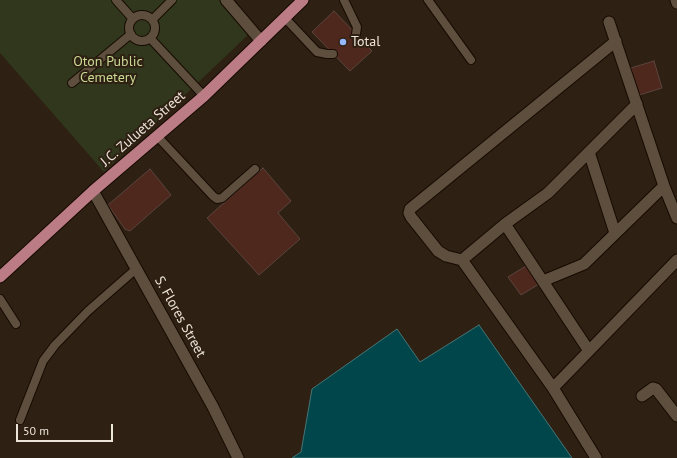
<!DOCTYPE html>
<html>
<head>
<meta charset="utf-8">
<style>
  body { margin:0 }
  #map { position:relative; width:677px; height:458px; overflow:hidden; background:#2e2012; font-family:"PT Sans",sans-serif }
  canvas { display:block }
  .scale { position:absolute; left:16px; top:424px; width:97px; height:18px; box-sizing:border-box; border:2px solid #ece3d9; border-top:0; padding-left:5px; font-size:12px; line-height:14px; white-space:nowrap; color:#ece3d9; -webkit-text-stroke:3px #2e2012; paint-order:stroke }
</style>
</head>
<body>
<div id="map">
<canvas width="677" height="458"></canvas>
<div class="scale">50 m</div>
</div>
<script>
const c = document.querySelector('canvas').getContext('2d');
c.lineJoin = 'round';
function fillPath(path, color) {
  c.fillStyle = color;
  c.fill(path, 'evenodd');
}
function poly(rows) {
  const path = new Path2D();
  for (const r of rows) {
    if (r.length === 3) {
      path.moveTo(r[0] + r[2], r[1]);
      path.arc(r[0], r[1], r[2], 0, 2 * Math.PI);
      continue;
    }
    path.moveTo(r[0], r[1]);
    for (let i = 2; i < r.length; i += 2) path.lineTo(r[i], r[i + 1]);
  }
  return path;
}
function stroke(path, color, width, dash) {
  c.strokeStyle = color;
  c.lineWidth = width;
  c.lineCap = dash ? 'butt' : 'round';
  c.setLineDash(dash || []);
  c.stroke(path);
}
function label(font, color, halo, rows, align = 'center') {
  c.font = font + ' "PT Sans",sans-serif';
  c.lineWidth = 4;
  c.setLineDash([]);
  c.textBaseline = 'middle';
  c.strokeStyle = halo;
  c.fillStyle = color;
  for (const [text, x, y, turn = 0] of rows) {
    c.save();
    c.translate(x, y);
    c.rotate((+turn || 0) * Math.PI / 180);
    c.textAlign = isNaN(turn) ? turn : align;
    if (halo) c.strokeText(text, 0, 0);
    c.fillText(text, 0, 0);
    c.restore();
  }
}
fillPath(poly([
  [0,0,219,0,249,34,104,172,0,53]
]), '#31371c');
const water = poly([
  [479,325,572,458,292,458,301,452,312,389,397,329,420,362,479,325]
]);
fillPath(water, '#00464b');
stroke(water, '#477576', 1);
const building = poly([
  [334,11,372,51,350,71,312,32,334,11],
  [654,61,662,88,639,95,631,68,654,61],
  [263,168,291,201,278,213,300,239,259,275,207,218,263,168],
  [150,169,171,195,130,231,125,229,108,205,150,169],
  [526,266,539,284,521,295,508,277,526,266]
]);
fillPath(building, '#4e271d');
stroke(building, '#5b453f', 1);
const service = poly([
  [116,0,133,19],
  [344,0,357,27,356,34],
  [428,0,471,60],
  [142,28,13],
  [284,17,317,52,327,54,333,54],
  [152,20,172,0],
  [150,38,204,96],
  [72,83,131,34],
  [158,137,213,196,217,199,222,198,255,169],
  [0,299,16,324],
  [20,420,43,361,55,345,88,311,136,269]
]);
const minor = poly([
  [226,0,261,41],
  [609,22,664,186,677,218],
  [616,41,410,209,409,213,411,217,438,251,446,256,462,260,505,224,548,193,637,104],
  [589,152,615,233],
  [93,191,213,407,238,458],
  [505,224,589,351],
  [462,260,553,388,596,458],
  [543,281,584,264,664,186],
  [553,388,677,260],
  [642,396,653,388,656,389,677,416]
]);
const tertiary = poly([
  [676,0,677,3]
]);
const primary = poly([
  [0,277,93,191,204,96,303,0]
]);
stroke(service, '#160a01', 10);
stroke(minor, '#160a01', 13);
stroke(tertiary, '#160a01', 13);
stroke(primary, '#160a01', 13);
stroke(service, '#5d4e3e', 8);
stroke(minor, '#5d4e3e', 11);
stroke(tertiary, '#5d4e3e', 11);
stroke(primary, '#bb7c85', 11);
for (const [x, y, r, color] of [
  [343,42,4,"#94b7fd"]
]) {
  const dot = new Path2D();
  dot.arc(x, y, r, 0, 2 * Math.PI);
  c.fillStyle = color;
  c.fill(dot);
  stroke(dot, '#2e2012', 1.5);
}
label('14px', '#ece3d9', '#2e2012', [
  ["Total",351,42]
], 'left');
label('14px', '#c8d893', '#2e2012', [
  ["Oton Public",108,62],
  ["Cemetery",108,78]
]);
label('14px', '#ece3d9', '#2e2012', [
  ["J.C. Zulueta Street",143,129,-41],
  ["S. Flores Street",180,317,61]
]);
</script>
</body>
</html>
